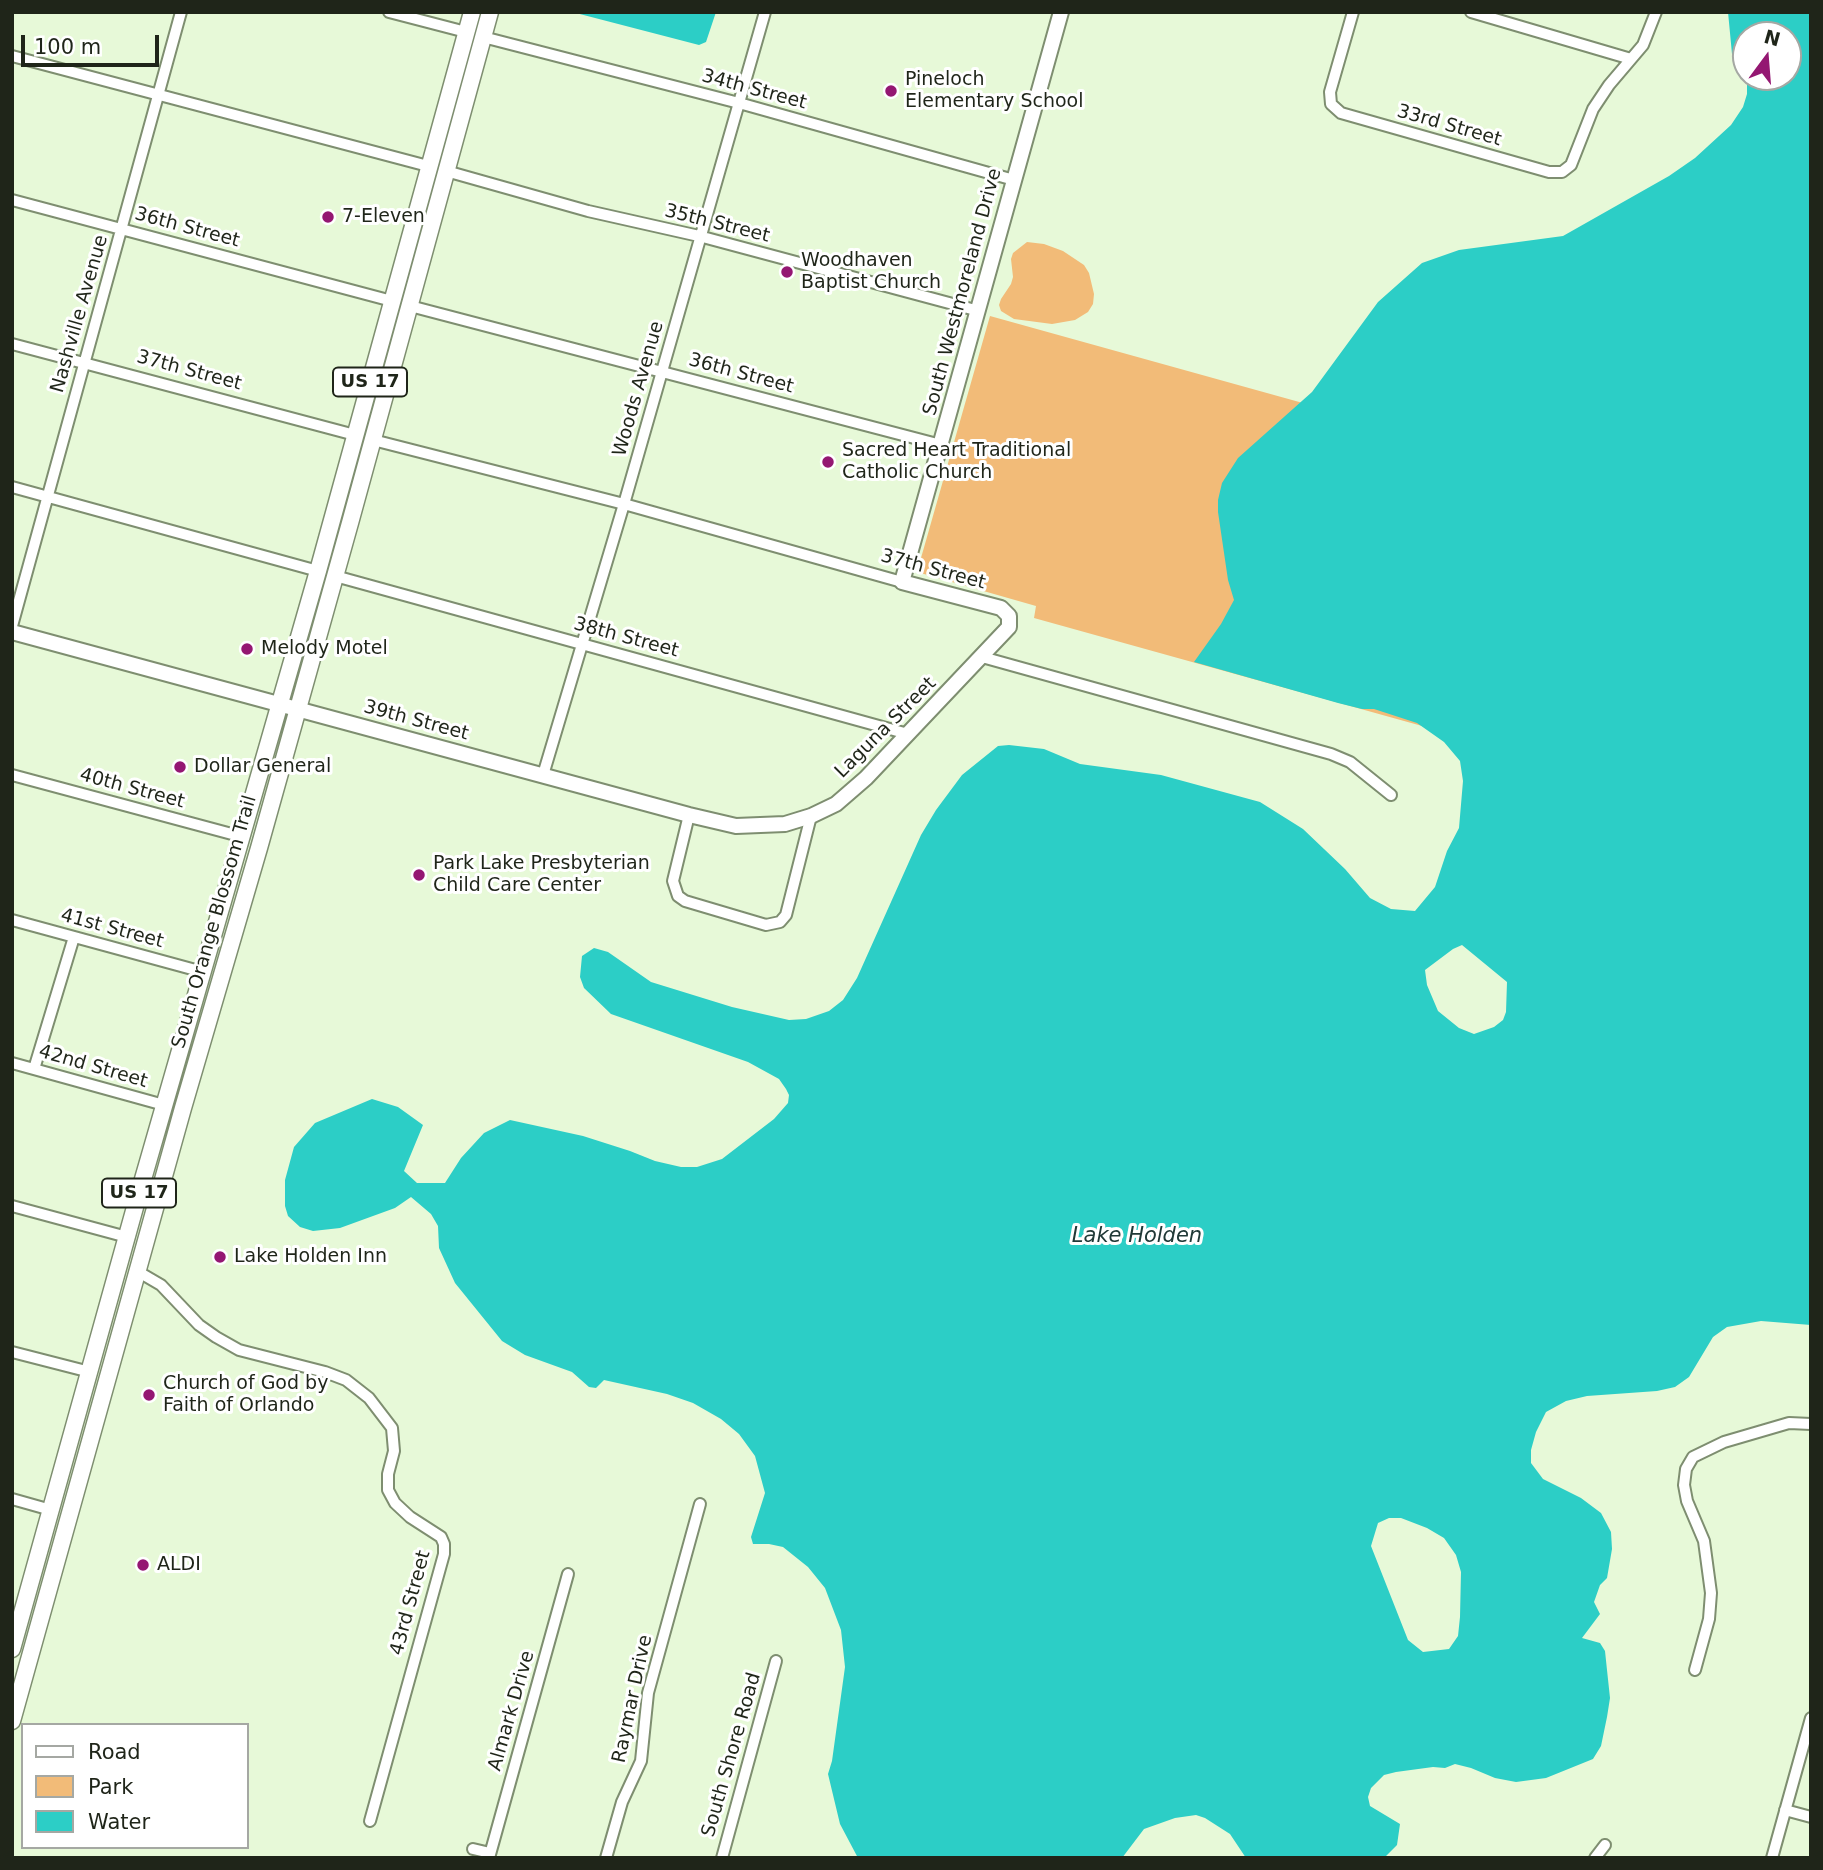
<!DOCTYPE html>
<html>
<head>
<meta charset="utf-8">
<style>
  body { margin:0 }
  #map { position:relative; width:1823px; height:1870px; overflow:hidden; background:#e7f9d8; font-family:"DejaVu Sans",sans-serif }
  canvas { display:block }
  .frame { position:absolute; inset:0; border:14px solid #1f2519; pointer-events:none }
  .legend { position:absolute; left:21px; top:1723px; width:228px; height:126px; box-sizing:border-box; background:#fff; border:2px solid #a5a8a3; margin:0; padding:9px 12px; list-style:none; font-size:21px; color:#1f2519 }
  .legend li { display:flex; align-items:center; gap:14px; height:35px }
  .legend b { width:35px; border:2px solid #a5a8a3 }
  .north { position:absolute; left:1732px; top:21px; width:70px; height:70px; box-sizing:border-box; background:#fff; border:2px solid #a5a8a3; border-radius:50%; rotate:16deg; font-size:19px; font-weight:700; line-height:28px; text-align:center; color:#1f2519 }
  .north::after { content:''; display:block; margin:auto; width:24px; height:32px; background:#941772; clip-path:polygon(50% 0,100% 100%,50% 72%,0 100%) }
  .scale { position:absolute; left:21px; top:35px; width:138px; height:32px; box-sizing:border-box; border:4px solid #1f2519; border-top:0; padding-left:9px; font-size:21px; line-height:24px; white-space:nowrap; color:#1f2519; -webkit-text-stroke:5px #fff; paint-order:stroke }
</style>
</head>
<body>
<div id="map">
<canvas width="1823" height="1870"></canvas>
<div class="frame"></div>
<ul class="legend">
<li><b style="height:9px;background:#fff"></b>Road</li>
<li><b style="height:19px;background:#f2bb78"></b>Park</li>
<li><b style="height:19px;background:#2ccec6"></b>Water</li>
</ul>
<div class="north">N</div>
<div class="scale">100 m</div>
</div>
<script>
const c = document.querySelector('canvas').getContext('2d');
c.lineJoin = 'round';
function fillPath(path, color) {
  c.fillStyle = color;
  c.fill(path, 'evenodd');
}
function poly(rows) {
  const path = new Path2D();
  for (const r of rows) {
    path.moveTo(r[0], r[1]);
    for (let i = 2; i < r.length; i += 2) path.lineTo(r[i], r[i + 1]);
  }
  return path;
}
function stroke(path, color, width, dash) {
  c.strokeStyle = color;
  c.lineWidth = width;
  c.lineCap = dash ? 'butt' : 'round';
  c.setLineDash(dash || []);
  c.stroke(path);
}
function label(font, color, halo, rows, align = 'center') {
  c.font = font + ' "DejaVu Sans",sans-serif';
  c.lineWidth = 6;
  c.setLineDash([]);
  c.textBaseline = 'middle';
  c.strokeStyle = halo;
  c.fillStyle = color;
  for (const [text, x, y, turn = 0] of rows) {
    c.save();
    c.translate(x, y);
    c.rotate((+turn || 0) * Math.PI / 180);
    c.textAlign = isNaN(turn) ? turn : align;
    if (halo) c.strokeText(text, 0, 0);
    c.fillText(text, 0, 0);
    c.restore();
  }
}
fillPath(poly([
  [1027,242,1044,244,1063,251,1084,265,1089,273,1094,294,1093,304,1088,312,1075,320,1052,324,1014,319,1001,311,999,305,1001,299,1011,284,1013,277,1011,259,1013,253],
  [990,316,1515,462,1440,731,1034,618,1036,606,917,572]
]), '#f2bb78');
fillPath(poly([
  [572,12,716,12,706,42,699,45],
  [1728,12,1811,12,1811,1325,1761,1321,1727,1327,1713,1337,1689,1377,1675,1387,1657,1391,1587,1396,1566,1401,1546,1412,1536,1432,1531,1450,1531,1463,1543,1479,1581,1498,1601,1513,1611,1532,1612,1549,1607,1578,1600,1585,1594,1602,1600,1614,1582,1638,1600,1643,1605,1651,1607,1670,1610,1698,1607,1717,1601,1746,1593,1759,1546,1778,1516,1782,1495,1778,1471,1768,1455,1764,1445,1768,1433,1767,1396,1772,1384,1775,1371,1788,1368,1797,1370,1806,1400,1824,1397,1845,1384,1858,1246,1858,1230,1834,1205,1818,1196,1815,1175,1818,1144,1829,1122,1858,858,1858,840,1824,828,1774,832,1761,845,1667,841,1630,825,1588,808,1567,783,1547,769,1544,753,1544,751,1537,765,1493,755,1456,739,1434,721,1419,693,1403,667,1394,604,1380,596,1388,589,1387,572,1372,525,1355,502,1341,455,1283,439,1248,438,1226,431,1214,411,1197,395,1208,340,1228,313,1231,300,1227,288,1216,285,1206,285,1180,294,1147,315,1123,372,1099,398,1107,423,1125,404,1171,417,1183,445,1183,461,1158,484,1133,510,1120,583,1136,630,1151,655,1161,681,1167,697,1167,722,1159,774,1119,788,1103,789,1095,786,1089,779,1079,748,1062,611,1014,584,988,580,977,582,956,594,948,608,952,651,982,732,1007,789,1020,806,1019,829,1011,843,1000,857,978,921,835,936,810,962,775,998,746,1009,745,1044,749,1080,764,1161,775,1260,802,1303,829,1345,869,1370,898,1391,909,1415,911,1435,887,1447,851,1459,828,1463,781,1460,761,1444,742,1417,723,1374,709,1362,709,1338,703,1194,662,1221,624,1234,600,1228,580,1218,512,1218,500,1222,483,1238,458,1312,392,1378,302,1422,263,1459,250,1563,236,1669,176,1695,158,1731,125,1743,107,1747,94,1747,84,1732,54],
  [1746,35,1788,35,1788,77,1746,77],
  [1462,945,1507,982,1506,1012,1503,1020,1494,1027,1474,1034,1459,1028,1438,1011,1427,985,1425,970,1453,949],
  [1389,1518,1401,1518,1427,1528,1444,1538,1456,1555,1461,1572,1460,1617,1458,1636,1449,1649,1423,1652,1408,1640,1371,1546,1378,1523]
]), '#2ccec6');
const street = poly([
  [389,12,466,32],
  [1353,12,1330,92,1331,104,1341,113,1549,172,1562,172,1571,165,1593,109,1609,85,1643,45,1656,12],
  [1471,12,1631,59],
  [483,37,739,103,1014,180],
  [12,56,428,166],
  [446,171,588,211,699,236,979,311],
  [12,200,392,301],
  [410,306,941,445],
  [12,344,355,435],
  [373,440,624,504,902,582],
  [12,487,318,571],
  [335,576,908,734],
  [12,626,181,12],
  [982,657,1331,754,1350,762,1391,795],
  [12,775,243,837],
  [543,775,624,504,765,12],
  [689,815,673,881,678,896,685,901,766,925,780,922,786,915,811,816],
  [12,920,203,972],
  [12,1063,164,1105],
  [34,1069,74,937],
  [12,1206,127,1237],
  [137,1271,161,1285,199,1325,216,1337,239,1350,325,1372,346,1380,369,1398,392,1428,394,1451,388,1474,388,1490,395,1503,410,1517,441,1537,444,1544,444,1554,370,1821],
  [12,1352,90,1372],
  [12,1499,51,1510],
  [1695,1670,1709,1619,1711,1593,1704,1541,1687,1501,1684,1485,1686,1469,1693,1457,1724,1442,1789,1423,1811,1424],
  [1785,1810,1811,1817],
  [473,1849,490,1853],
  [489,1858,568,1574],
  [606,1858,622,1802,641,1761,648,1693,700,1504],
  [722,1858,776,1661],
  [1595,1858,1605,1845],
  [1772,1858,1811,1718]
]);
const secondary = poly([
  [12,632,689,815,736,826,785,824,811,816,836,804,866,778,1009,627,1009,616,1001,608,902,582,1061,12]
]);
const primary = poly([
  [12,1649,137,1200,318,571,472,12],
  [12,1721,183,1108,259,848,350,523,490,12]
]);
stroke(street, '#7e8e70', 14);
stroke(secondary, '#7e8e70', 18);
stroke(primary, '#7e8e70', 19);
stroke(street, '#fff', 10);
stroke(secondary, '#fff', 14);
stroke(primary, '#fff', 16);
for (const [x, y, r, color] of [
  [891,91,7,"#941772"],
  [328,217,7,"#941772"],
  [787,272,7,"#941772"],
  [828,462,7,"#941772"],
  [247,649,7,"#941772"],
  [180,767,7,"#941772"],
  [419,875,7,"#941772"],
  [220,1257,7,"#941772"],
  [149,1395,7,"#941772"],
  [143,1565,7,"#941772"]
]) {
  const dot = new Path2D();
  dot.arc(x, y, r, 0, 2 * Math.PI);
  c.fillStyle = color;
  c.fill(dot);
  stroke(dot, '#fff', 2.5);
}
for (const [x, y, w] of [
  [370,382,74],
  [139,1193,74]
]) {
  const box = new Path2D();
  box.roundRect(x - w / 2, y - 14.5, w, 29, 5);
  c.fillStyle = '#fff';
  c.fill(box);
  stroke(box, '#1f2519', 2);
}
label('bold 18px', '#1f2519', null, [
  ["US 17",370,382],
  ["US 17",139,1193]
]);
label('19px', '#1f2519', '#fff', [
  ["Pineloch",905,80],
  ["Elementary School",905,102],
  ["7-Eleven",342,217],
  ["Woodhaven",801,261],
  ["Baptist Church",801,283],
  ["Sacred Heart Traditional",842,451],
  ["Catholic Church",842,473],
  ["Melody Motel",261,649],
  ["Dollar General",194,767],
  ["Park Lake Presbyterian",433,864],
  ["Child Care Center",433,886],
  ["Lake Holden Inn",234,1257],
  ["Church of God by",163,1384],
  ["Faith of Orlando",163,1406],
  ["ALDI",157,1565]
], 'left');
label('19px', '#1f2519', '#fff', [
  ["34th Street",754,90,15],
  ["33rd Street",1449,126,16],
  ["35th Street",717,224,14],
  ["36th Street",187,228,15],
  ["South Westmoreland Drive",963,292,-75],
  ["Nashville Avenue",80,314,-74],
  ["37th Street",189,371,15],
  ["36th Street",741,374,15],
  ["Woods Avenue",639,389,-74],
  ["37th Street",933,570,15],
  ["38th Street",626,638,15],
  ["39th Street",416,721,15],
  ["Laguna Street",886,728,-45],
  ["40th Street",132,789,15],
  ["South Orange Blossom Trail",215,922,-74],
  ["41st Street",112,929,15],
  ["42nd Street",93,1067,16],
  ["43rd Street",411,1603,-75],
  ["Raymar Drive",633,1699,-78],
  ["Almark Drive",512,1711,-74],
  ["South Shore Road",732,1755,-74]
]);
label('italic 21px', '#203937', '#fff', [
  ["Lake Holden",1137,1237]
]);
</script>
</body>
</html>
